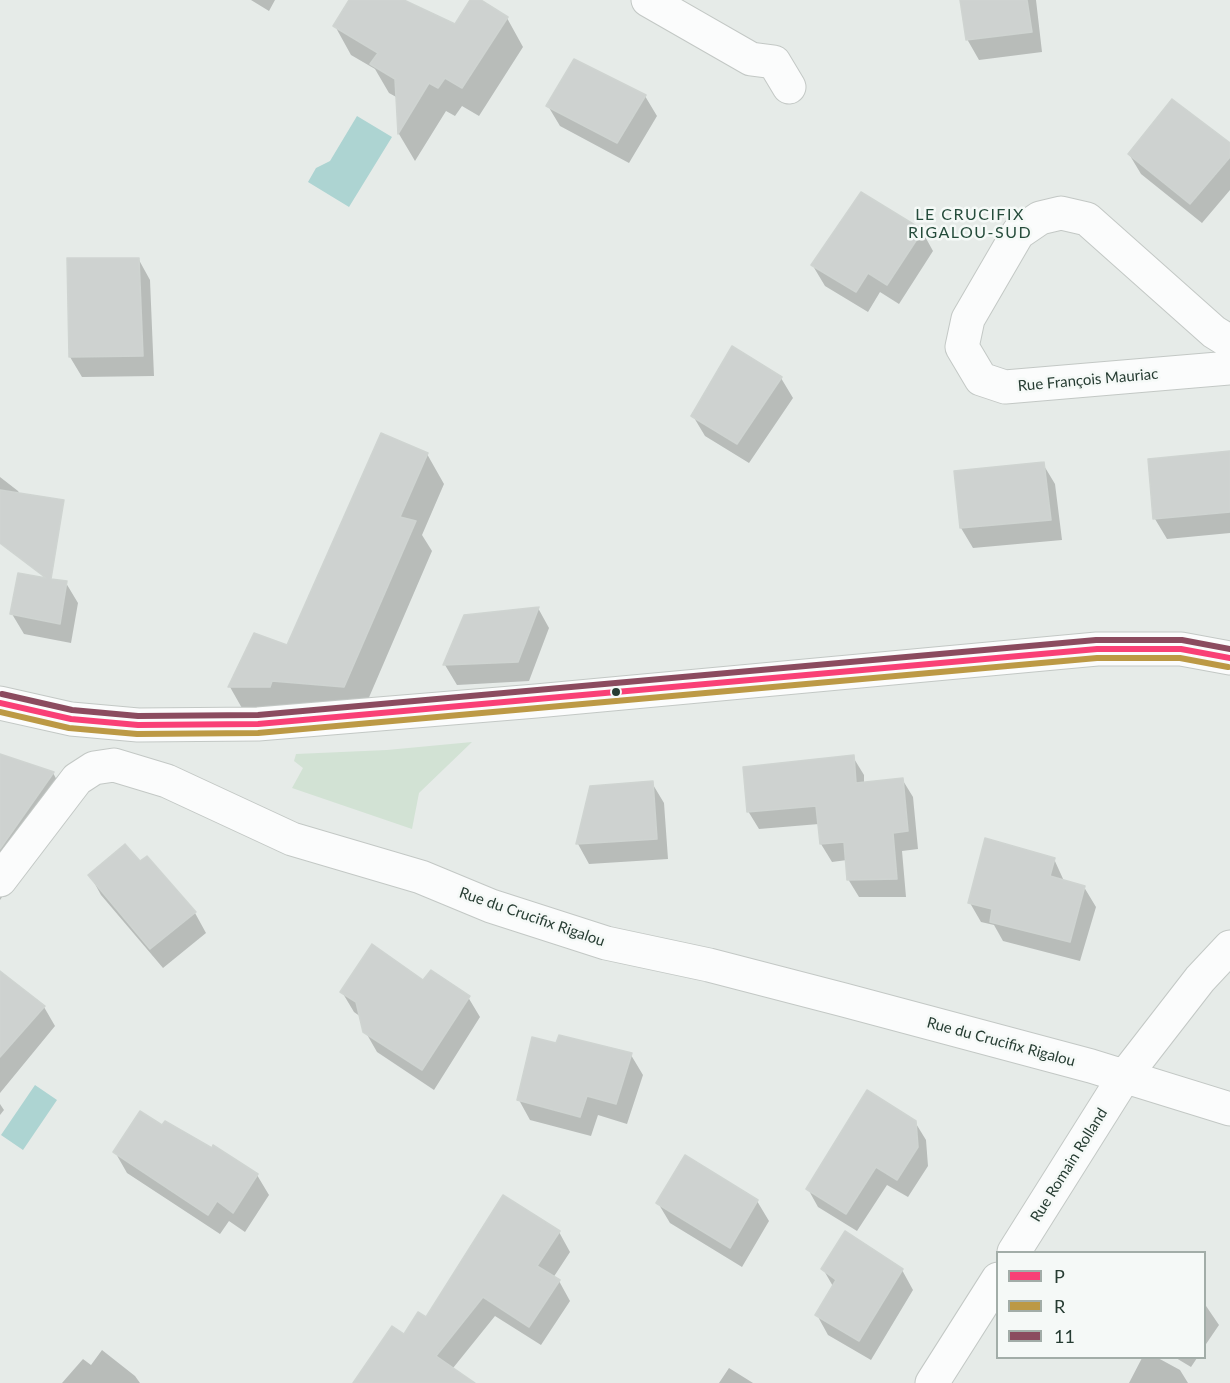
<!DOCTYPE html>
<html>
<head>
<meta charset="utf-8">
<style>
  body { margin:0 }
  #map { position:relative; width:1230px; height:1383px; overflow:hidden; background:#e6ebe8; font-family:Lato,sans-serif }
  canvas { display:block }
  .legend { position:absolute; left:996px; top:1251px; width:210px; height:108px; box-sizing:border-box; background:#f5f9f7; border:2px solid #a2ada8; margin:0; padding:8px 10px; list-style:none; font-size:18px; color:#263c32 }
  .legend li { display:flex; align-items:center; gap:12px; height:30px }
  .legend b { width:30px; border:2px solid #a2ada8 }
</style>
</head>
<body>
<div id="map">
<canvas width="1230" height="1383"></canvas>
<ul class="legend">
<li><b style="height:8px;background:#f94076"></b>P</li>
<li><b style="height:8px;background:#bc9945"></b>R</li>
<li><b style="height:8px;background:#8b4b5f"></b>11</li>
</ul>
</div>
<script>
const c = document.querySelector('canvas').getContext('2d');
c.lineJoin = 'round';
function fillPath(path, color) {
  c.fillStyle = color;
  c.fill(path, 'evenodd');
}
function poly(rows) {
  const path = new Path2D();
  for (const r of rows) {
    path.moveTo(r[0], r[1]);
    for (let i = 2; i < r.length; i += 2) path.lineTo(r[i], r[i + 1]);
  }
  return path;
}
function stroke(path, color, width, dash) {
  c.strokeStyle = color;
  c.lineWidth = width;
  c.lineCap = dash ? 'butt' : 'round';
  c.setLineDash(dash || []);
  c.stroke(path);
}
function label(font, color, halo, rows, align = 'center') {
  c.font = font + ' Lato,sans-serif';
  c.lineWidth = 5;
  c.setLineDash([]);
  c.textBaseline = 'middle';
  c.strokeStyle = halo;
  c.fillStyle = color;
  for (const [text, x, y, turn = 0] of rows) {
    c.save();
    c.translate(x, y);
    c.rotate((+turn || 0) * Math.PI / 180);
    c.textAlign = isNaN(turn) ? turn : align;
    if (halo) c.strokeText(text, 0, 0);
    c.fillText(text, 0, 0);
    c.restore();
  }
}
fillPath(poly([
  [472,742,419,793,412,829,292,788,303,768,294,761,296,754,387,750]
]), '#d2e2d4');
fillPath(poly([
  [357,116,392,137,349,207,308,182,316,168,330,161],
  [35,1085,57,1100,23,1150,1,1135]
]), '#add4d2');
fillPath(poly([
  [251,0,275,0,269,11],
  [351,0,401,0,456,26,472,0,478,0,507,18,523,47,479,116,462,106,455,116,446,111,415,161,399,134,398,98,389,93,375,69,351,55,335,26],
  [962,0,1036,0,1042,52,979,60,967,39],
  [645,96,657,116,629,163,560,126,548,106],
  [1230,145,1230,190,1202,223,1141,174,1129,154],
  [922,231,933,251,899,304,880,292,868,312,825,286,813,266],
  [139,260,150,280,154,376,82,377,70,357],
  [733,348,781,378,793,398,749,463,705,436,693,416],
  [1230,453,1230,533,1167,539,1155,519,1149,461],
  [427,454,444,484,422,535,432,551,361,716,247,717,230,687,255,635,288,647],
  [1043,464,1055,484,1062,540,973,548,961,528],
  [0,477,18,491,30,511,0,544],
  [66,583,78,603,71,643,24,634,12,614],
  [538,608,549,628,529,681,457,685,445,665],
  [0,755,53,773,69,802,0,900],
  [853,757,864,775,864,783,902,779,913,797,918,849,902,851,906,897,859,897,848,879,847,860,832,862,821,844,819,824,759,829,748,811],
  [652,783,664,803,668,859,589,864,578,844,591,787],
  [1054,859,1064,881,1084,887,1096,907,1080,961,1003,941,994,925,981,922,970,903],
  [90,875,195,913,206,933,163,968,101,895],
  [8,978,44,1007,55,1026,0,1093,0,987],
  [424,982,468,997,480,1017,434,1090,377,1052,365,1031,361,1017,354,1012,342,992],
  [557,1045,631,1055,643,1075,627,1124,598,1115,591,1136,530,1120,519,1100],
  [0,1104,4,1110,0,1115],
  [915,1122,926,1140,928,1166,908,1197,887,1185,857,1231,818,1207,808,1189],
  [162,1127,257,1175,269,1195,245,1232,229,1221,220,1234,127,1173,115,1152],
  [757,1201,769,1221,742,1267,670,1223,658,1203],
  [559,1232,570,1252,553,1278,559,1281,570,1301,541,1345,495,1316,449,1373,455,1383,354,1383,405,1336],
  [823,1269,902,1270,913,1290,871,1360,828,1335,817,1315,834,1288],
  [1204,1303,1219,1325,1204,1347],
  [102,1350,135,1376,140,1383,62,1383,83,1359,91,1365],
  [1142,1358,1158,1358,1180,1370,1188,1383,1129,1383],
  [1176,1358,1197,1358,1191,1367],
  [729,1368,753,1383,719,1383]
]), '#0003');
const building = poly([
  [349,0,404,0,455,24,470,0,481,0,508,17,462,88,445,78,438,88,429,83,398,134,395,79,370,64,378,53,333,26,349,0],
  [960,0,1027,0,1032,32,966,40,960,0],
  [574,59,646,95,617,143,546,106,574,59],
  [1172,99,1230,143,1230,157,1190,204,1128,154,1172,99],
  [861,192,923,230,887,285,868,273,856,292,811,265,861,192],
  [67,258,139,258,143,356,69,357,67,258],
  [732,346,782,377,737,444,691,416,732,346],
  [381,433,428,453,400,517,416,521,344,687,272,681,270,687,228,687,254,633,287,645,381,433],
  [1230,451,1230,512,1153,519,1148,459,1230,451],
  [1044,462,1051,520,960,528,954,471,1044,462],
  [0,490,64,500,51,579,67,581,60,624,10,614,18,573,46,578,0,543,0,490],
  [539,607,518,662,443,665,464,615,539,607],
  [0,754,54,772,0,849,0,754],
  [854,755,856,783,903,778,908,831,893,833,897,879,847,880,844,842,820,844,816,806,747,812,743,767,854,755],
  [653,781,657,839,576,844,590,786,653,781],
  [985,838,1055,858,1050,876,1085,886,1070,942,990,922,992,909,968,903,985,838],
  [125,844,140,861,147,856,196,912,150,949,88,875,125,844],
  [372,944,423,980,431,970,470,996,422,1070,363,1032,356,1002,340,992,372,944],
  [0,971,45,1006,0,1057,0,971],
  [559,1035,632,1053,616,1104,587,1096,580,1117,517,1100,532,1037,556,1043,559,1035],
  [867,1090,916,1121,918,1147,897,1180,876,1167,846,1214,806,1189,867,1090],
  [140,1111,162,1125,165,1121,212,1148,213,1145,258,1174,233,1213,217,1201,208,1215,113,1152,140,1111],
  [685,1155,758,1200,730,1248,656,1203,685,1155],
  [503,1195,560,1231,537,1266,560,1280,529,1327,483,1297,436,1356,475,1383,353,1383,392,1326,404,1334,418,1312,426,1317,503,1195],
  [845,1231,903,1269,859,1341,815,1315,836,1280,821,1269,845,1231]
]);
fillPath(building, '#ced2d0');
stroke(building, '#cfd4d1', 1.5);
const minor = poly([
  [648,0,751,59,774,62,789,87],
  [1230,342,1214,332,1087,219,1061,213,1040,218,1018,233,968,319,962,347,981,379,1005,387,1230,368],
  [0,880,77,779,94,768,114,765,167,781,292,839,421,877,491,906,606,943,709,965,844,1000,1091,1066,1230,1109],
  [1014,1252,1124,1077,1200,979,1230,947],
  [932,1383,998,1279]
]);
const tertiary = poly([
  [0,703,71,719,138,725,258,724,536,701,1097,649,1181,649,1230,658]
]);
stroke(minor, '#c3c8c5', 35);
stroke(tertiary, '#c3c8c5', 35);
stroke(minor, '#fbfcfc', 33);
stroke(tertiary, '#fbfcfc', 33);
stroke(poly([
  [0,703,71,719,138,725,258,724,1097,649,1181,649,1230,658]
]), '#f94076', 6);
stroke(poly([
  [0,712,69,728,137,734,258,733,1097,658,1180,658,1228,667]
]), '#bc9945', 6);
stroke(poly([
  [2,694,72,710,138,716,258,715,1096,640,1182,640,1230,649]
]), '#8b4b5f', 6);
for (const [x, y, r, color] of [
  [616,692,5,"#263c32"]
]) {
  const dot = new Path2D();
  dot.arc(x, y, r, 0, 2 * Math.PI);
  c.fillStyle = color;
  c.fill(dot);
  stroke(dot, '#f5f9f7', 2);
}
label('15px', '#263c32', '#f5f9f7', [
  ["Rue François Mauriac",1088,380,-5],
  ["Rue du Crucifix Rigalou",532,917,19],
  ["Rue du Crucifix Rigalou",1001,1042,15],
  ["Rue Romain Rolland",1069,1165,-58]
]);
c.letterSpacing = '1.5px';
label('16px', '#254c3b', '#f5f9f7', [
  ["LE CRUCIFIX",970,215],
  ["RIGALOU-SUD",970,233]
]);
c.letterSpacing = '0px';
</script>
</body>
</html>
